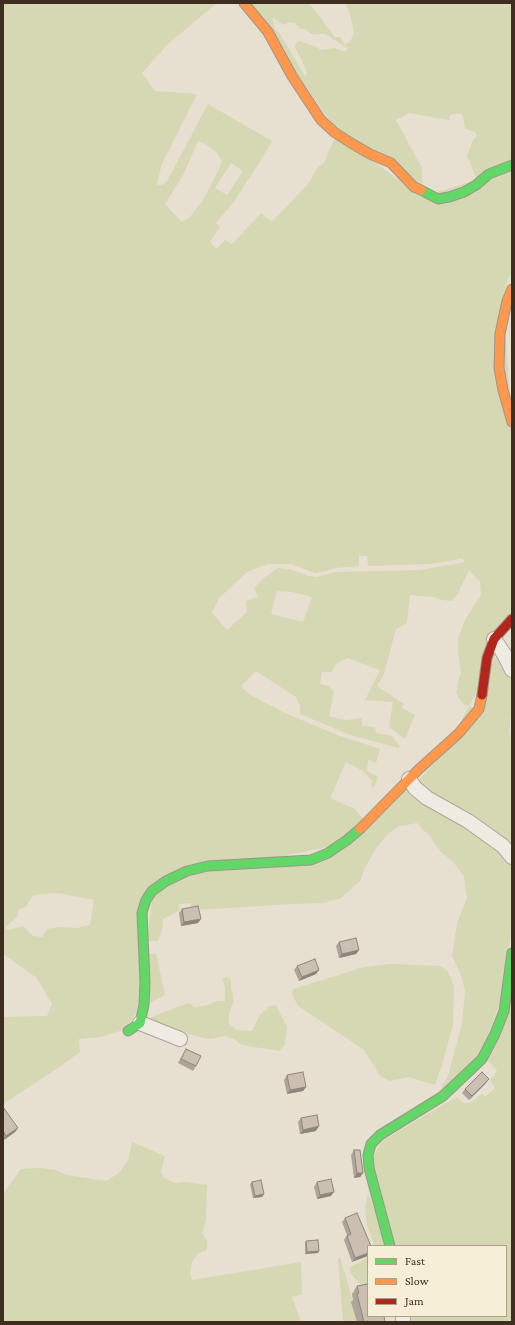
<!DOCTYPE html>
<html>
<head>
<meta charset="utf-8">
<style>
  body { margin:0 }
  #map { position:relative; width:515px; height:1325px; overflow:hidden; background:#e7e0d1; font-family:"Crimson Pro",serif }
  canvas { display:block }
  .frame { position:absolute; inset:0; border:4px solid #3d2e20; pointer-events:none }
  .legend { position:absolute; left:367px; top:1245px; width:140px; height:72px; box-sizing:border-box; background:#f7eed8; border:1px solid #ada18e; margin:0; padding:5px 7px; list-style:none; font-size:12px; color:#3d2e20 }
  .legend li { display:flex; align-items:center; gap:8px; height:20px }
  .legend b { width:20px; border:1px solid #ada18e }
</style>
</head>
<body>
<div id="map">
<canvas width="515" height="1325"></canvas>
<div class="frame"></div>
<ul class="legend">
<li><b style="height:5px;background:#63d668"></b>Fast</li>
<li><b style="height:5px;background:#ff974d"></b>Slow</li>
<li><b style="height:5px;background:#b3261e"></b>Jam</li>
</ul>
</div>
<script>
const c = document.querySelector('canvas').getContext('2d');
c.lineJoin = 'round';
function fillPath(path, color) {
  c.fillStyle = color;
  c.fill(path, 'evenodd');
}
function poly(rows) {
  const path = new Path2D();
  for (const r of rows) {
    path.moveTo(r[0], r[1]);
    for (let i = 2; i < r.length; i += 2) path.lineTo(r[i], r[i + 1]);
  }
  return path;
}
function stroke(path, color, width, dash) {
  c.strokeStyle = color;
  c.lineWidth = width;
  c.lineCap = dash ? 'butt' : 'round';
  c.setLineDash(dash || []);
  c.stroke(path);
}
fillPath(poly([
  [3,3,217,3,168,44,142,73,155,91,197,94,162,164,159,175,157,185,162,185,167,181,208,104,272,141,256,168,233,203,216,223,220,227,210,242,216,249,225,240,232,244,261,213,272,222,308,184,318,167,324,163,329,150,336,136,372,160,421,197,512,169,512,274,508,278,503,298,512,429,512,612,475,708,465,705,461,701,456,693,459,678,461,673,458,651,458,639,465,620,481,595,480,582,469,570,457,595,451,601,436,599,436,597,410,595,407,623,396,629,384,674,377,686,404,704,402,708,415,715,405,739,389,727,393,702,365,700,380,670,347,658,336,664,332,672,322,672,320,684,329,686,334,691,329,716,346,720,362,718,362,726,375,727,376,733,392,736,400,746,398,748,350,735,300,714,300,706,296,697,256,671,241,686,249,694,281,711,318,727,340,736,380,749,376,763,368,760,367,771,378,777,374,788,371,786,372,781,363,771,346,762,330,798,355,809,364,820,337,845,154,883,139,1010,123,1030,100,1037,79,1039,80,1052,58,1068,3,1104,3,1017,47,1016,52,1004,37,978,3,954],
  [198,141,207,145,216,152,222,161,217,173,203,200,190,217,182,222,165,204,183,175],
  [231,163,243,171,227,195,215,188],
  [359,556,367,556,368,566,429,564,449,561,462,558,465,562,420,570,337,572,316,577,308,576,289,569,278,568,264,578,254,588,258,597,246,601,247,612,227,630,212,613,219,598,247,572,268,564,291,564,315,573,326,571,336,568,359,566],
  [277,591,292,592,312,597,303,622,271,614],
  [57,893,94,900,90,925,77,928,60,927,47,929,42,937,33,936,23,926,8,930,5,928,18,916,18,910,26,907,33,895],
  [247,3,309,3,335,37,340,37,345,45,351,40,354,33,350,14,345,3,512,3,512,159,477,180,467,156,473,140,477,136,475,132,465,129,463,115,459,113,450,115,449,120,409,113,396,120,422,168,422,188,338,132],
  [272,18,274,18,283,25,289,22,295,23,301,29,306,29,311,34,325,34,347,48,347,51,342,51,335,48,320,50,317,47,299,41,295,45,295,47,304,65,307,74,305,76,280,34,275,29],
  [496,657,512,681,512,702,509,732,512,740,512,843,433,796,418,781,444,752],
  [406,788,490,840,512,863,511,934,500,1001,484,1050,435,1098,448,1076,462,1023,465,991,461,975,452,956,457,923,467,898,464,876,454,863,440,851,431,838,417,823,397,827,388,834,376,848,365,868,360,881,341,898,323,903,291,904,196,910,191,908,191,903,179,904,179,911,163,919,162,931,158,941,145,941,149,897,190,872,317,862],
  [147,954,156,954,165,995,148,1004],
  [390,964,440,966,447,970,454,986,453,1025,441,1068,435,1085,408,1077,390,1081,380,1076,364,1050,298,1006,292,994,293,989,364,967],
  [227,977,231,979,231,988,234,1001,229,1013,229,1024,236,1030,252,1031,260,1015,269,1006,276,1005,287,1027,285,1044,280,1051,241,1045,234,1039,225,1036,209,1039,152,1025,147,1019,182,1005,189,1003,195,1007,208,1005,217,1001,225,1001,225,986,222,979],
  [512,984,512,1322,407,1322,407,1316,506,1316,506,1246,394,1246,372,1159,382,1141,439,1107,457,1097,463,1103,472,1102,482,1093,485,1097,495,1088,490,1080,497,1071,488,1061],
  [132,1142,165,1156,161,1172,164,1178,175,1183,186,1182,207,1185,206,1220,202,1233,207,1241,207,1250,197,1254,192,1263,190,1272,192,1280,301,1262,302,1294,292,1297,301,1322,3,1322,3,1194,15,1177,21,1169,40,1168,56,1170,67,1175,106,1181,119,1173,128,1160],
  [368,1194,389,1246,375,1246,367,1225,365,1207],
  [340,1257,359,1322,343,1322,338,1260],
  [368,1258,368,1292,350,1273,350,1267]
]), '#d6d7b3');
const street = poly([
  [494,639,504,654,512,670],
  [409,779,415,788,427,798,468,821,503,846,512,857],
  [140,1023,180,1039],
  [403,1316,403,1322]
]);
const fast = poly([
  [421,190,438,199,449,197,464,192,476,185,489,174,512,165],
  [128,1031,140,1023,144,1005,145,982,142,913,146,900,152,891,166,881,187,871,208,866,311,860,328,853,347,840,360,829],
  [390,1246,369,1168,368,1155,371,1144,380,1135,443,1096,482,1059,495,1034,504,1011,512,953]
]);
const slow = poly([
  [244,3,268,32,292,76,321,120,334,132,351,143,370,154,391,163,414,187,421,190],
  [512,289,507,301,500,334,499,368,503,390,512,422],
  [360,829,418,770,459,733,479,709,482,695]
]);
const jam = poly([
  [482,695,487,658,494,639,512,619]
]);
stroke(street, '#ada599', 16);
stroke(fast, '#9c958a', 11);
stroke(slow, '#9c958a', 11);
stroke(jam, '#9c958a', 11);
stroke(street, '#efebe3', 14);
stroke(fast, '#63d668', 9);
stroke(slow, '#ff974d', 9);
stroke(jam, '#b3261e', 9);
fillPath(poly([
  [182,909,198,923,181,926,179,913],
  [339,942,359,950,356,954,339,958,336,946],
  [297,966,319,970,316,974,299,981,294,970],
  [186,1049,196,1066,193,1071,178,1063],
  [287,1075,306,1087,303,1091,287,1094,284,1080],
  [486,1083,469,1100,462,1093,465,1089],
  [3,1107,18,1128,15,1132,4,1140,3,1139],
  [301,1118,316,1131,300,1134,298,1122],
  [354,1150,363,1173,360,1177,354,1178,351,1155],
  [252,1182,264,1194,262,1197,253,1198,250,1184],
  [317,1182,331,1196,317,1199,314,1187],
  [345,1218,371,1246,352,1262,344,1240,347,1235,342,1222],
  [306,1241,319,1251,318,1253,305,1254,305,1243],
  [357,1286,368,1316,385,1322,357,1322,351,1302,353,1300,352,1294]
]), '#afa499');
fillPath(poly([
  [201,919,198,923,181,926,184,922],
  [359,950,356,954,339,958,342,954],
  [319,970,316,974,299,981,302,977],
  [489,1079,486,1083,469,1100,472,1096],
  [306,1087,303,1091,287,1094,290,1090],
  [319,1126,316,1131,300,1134,303,1130],
  [18,1128,15,1132,4,1140,6,1136],
  [357,1173,363,1173,360,1177,354,1178],
  [334,1192,331,1196,317,1199,320,1195],
  [264,1194,262,1197,253,1198,255,1196],
  [319,1251,318,1253,305,1254,307,1252],
  [368,1253,368,1256,352,1262,355,1258]
]), '#8e867d');
const building = poly([
  [198,906,201,919,184,922,182,909,198,906],
  [356,938,359,950,342,954,339,942,356,938],
  [315,959,319,970,302,977,297,966,315,959],
  [186,1049,201,1056,196,1066,181,1059,186,1049],
  [303,1072,306,1087,290,1090,287,1075,303,1072],
  [482,1072,489,1079,472,1096,465,1089,482,1072],
  [3,1107,18,1128,6,1136,3,1131,3,1107],
  [317,1115,319,1126,303,1130,301,1118,317,1115],
  [354,1150,360,1150,363,1173,357,1173,354,1150],
  [331,1179,334,1192,320,1195,317,1182,331,1179],
  [261,1180,264,1194,255,1196,252,1182,261,1180],
  [357,1213,371,1246,368,1246,368,1253,355,1258,347,1236,351,1234,345,1218,357,1213],
  [318,1240,319,1251,307,1252,306,1241,318,1240],
  [368,1284,368,1316,384,1316,385,1322,368,1322,368,1321,364,1322,357,1294,359,1293,357,1286,368,1284]
]);
fillPath(building, '#cbbfb2');
stroke(building, '#8e867d', 1);
</script>
</body>
</html>
